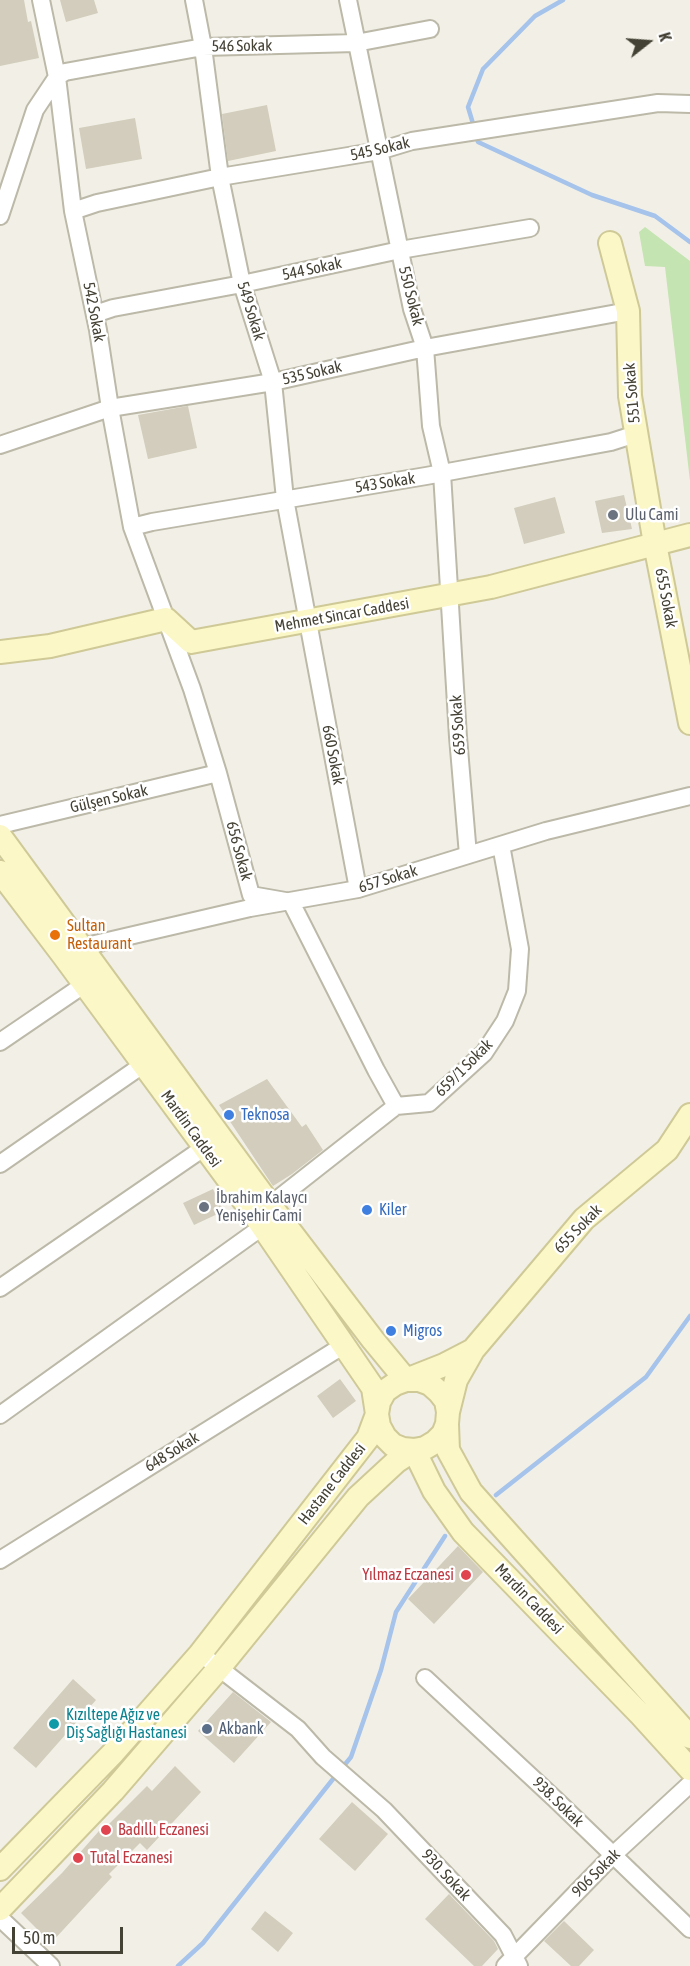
<!DOCTYPE html>
<html>
<head>
<meta charset="utf-8">
<style>
  body { margin:0 }
  #map { position:relative; width:690px; height:1966px; overflow:hidden; background:#f2f0e6; font-family:"Asap Condensed",sans-serif }
  canvas { display:block }
  .north { position:absolute; left:618px; top:12px; width:60px; height:60px; -webkit-text-stroke:4px #fff; paint-order:stroke; rotate:73deg; font-size:16px; font-weight:700; line-height:24px; text-align:center; color:#444135 }
  .north::after { content:''; display:block; margin:auto; width:21px; height:27px; background:#444135; clip-path:polygon(50% 0,100% 100%,50% 72%,0 100%) }
  .scale { position:absolute; left:12px; top:1927px; width:111px; height:27px; box-sizing:border-box; border:3px solid #444135; border-top:0; padding-left:8px; font-size:18px; line-height:21px; white-space:nowrap; color:#444135; -webkit-text-stroke:4px #fff; paint-order:stroke }
</style>
</head>
<body>
<div id="map">
<canvas width="690" height="1966"></canvas>
<div class="north">K</div>
<div class="scale">50 m</div>
</div>
<script>
const c = document.querySelector('canvas').getContext('2d');
c.lineJoin = 'round';
function fillPath(path, color) {
  c.fillStyle = color;
  c.fill(path, 'evenodd');
}
function poly(rows) {
  const path = new Path2D();
  for (const r of rows) {
    path.moveTo(r[0], r[1]);
    for (let i = 2; i < r.length; i += 2) path.lineTo(r[i], r[i + 1]);
  }
  return path;
}
function stroke(path, color, width, dash) {
  c.strokeStyle = color;
  c.lineWidth = width;
  c.lineCap = dash ? 'butt' : 'round';
  c.setLineDash(dash || []);
  c.stroke(path);
}
function label(font, color, halo, rows, align = 'center') {
  c.font = font + ' "Asap Condensed",sans-serif';
  c.lineWidth = 5;
  c.setLineDash([]);
  c.textBaseline = 'middle';
  c.strokeStyle = halo;
  c.fillStyle = color;
  for (const [text, x, y, turn = 0] of rows) {
    c.save();
    c.translate(x, y);
    c.rotate((+turn || 0) * Math.PI / 180);
    c.textAlign = isNaN(turn) ? turn : align;
    if (halo) c.strokeText(text, 0, 0);
    c.fillText(text, 0, 0);
    c.restore();
  }
}
fillPath(poly([
  [645,227,690,261,690,481,665,267,645,266,639,232]
]), '#c4e4b1');
stroke(poly([
  [474,127,468,107,483,69,535,16,563,0],
  [476,135,478,142,592,195,655,216,690,242],
  [496,1495,646,1377,690,1316],
  [342,1768,351,1757,381,1670,396,1612,445,1536],
  [178,1966,203,1943,337,1774]
]), '#a5c3eb', 4.5);
fillPath(poly([
  [0,0,24,0,28,22,31,21,39,58,0,66],
  [60,0,94,0,98,13,66,22],
  [267,105,276,151,228,161,222,114],
  [135,118,142,159,86,169,79,128],
  [188,406,197,448,148,459,138,415],
  [624,495,632,529,602,533,595,501],
  [555,497,565,533,524,544,514,508],
  [267,1079,302,1127,306,1124,323,1150,292,1174,273,1186,219,1105],
  [213,1189,224,1211,194,1225,183,1203],
  [340,1379,356,1401,333,1418,317,1396],
  [458,1546,483,1572,434,1624,408,1599],
  [73,1679,96,1700,36,1768,13,1748],
  [233,1692,271,1722,234,1763,198,1731],
  [175,1766,201,1792,147,1850,140,1843,109,1874,112,1877,51,1943,21,1913,62,1873,106,1823,108,1825,147,1786,152,1791],
  [352,1802,388,1834,355,1871,319,1839],
  [449,1894,494,1941,498,1949,482,1966,474,1966,425,1919],
  [265,1911,293,1933,278,1952,251,1929],
  [564,1921,594,1950,579,1966,571,1966,544,1941]
]), '#d2cdbc');
const street = poly([
  [41,0,57,77,73,211,98,330,110,408,132,527,192,689,218,773,251,895,291,902,376,1070,396,1106],
  [194,0,203,47,220,177,242,284,273,382,285,499,358,889],
  [348,0,412,309,425,348,431,426,442,473,458,737,468,855],
  [73,211,97,203,220,177,379,151,412,141,658,103,690,104],
  [0,216,35,110,57,77,65,72,203,47,356,43,430,29],
  [95,314,113,308,242,284,400,250,530,228],
  [0,445,110,408,273,382,425,348,628,311],
  [132,527,152,522,426,476,611,442,636,434],
  [0,825,218,773],
  [82,947,250,908,358,889,546,831,690,796],
  [0,1042,85,984],
  [0,1164,144,1064],
  [270,1205,396,1106,429,1103,484,1053,505,1021,517,991,520,949,501,845],
  [0,1288,205,1147],
  [0,1415,262,1227],
  [0,1560,344,1345],
  [210,1661,298,1729,323,1757,384,1810,503,1935,519,1966],
  [425,1678,555,1799,690,1929],
  [0,1918,51,1966],
  [505,1966,613,1855,690,1784]
]);
const secondary = poly([
  [610,243,628,311,630,396,655,544,690,723],
  [0,652,50,646,166,619,191,642,491,587,690,535],
  [0,836,270,1205,373,1340,406,1380,444,1365,473,1350],
  [0,872,63,955,256,1217,373,1388,377,1414,379,1426,385,1437,393,1445,403,1449,414,1450,425,1448,435,1442,443,1434,447,1424,448,1412,446,1401,439,1392,430,1384,419,1380,406,1380,395,1384,385,1391,379,1402,377,1414,368,1438,200,1654,113,1753,0,1869],
  [448,1412,456,1380,473,1350,584,1219,667,1150,690,1115],
  [447,1424,448,1450,471,1492,690,1737],
  [414,1450,434,1491,463,1532,641,1715,690,1769],
  [0,1909,113,1791,219,1668,358,1497,397,1461,414,1450]
]);
stroke(street, '#bcb9a9', 20);
stroke(secondary, '#cfc997', 26);
stroke(street, '#fff', 16);
stroke(secondary, '#fbf7c6', 22);
for (const [x, y, r, color] of [
  [613,515,6,"#6b7280"],
  [55,935,6,"#e8710a"],
  [229,1115,6,"#3f7fe0"],
  [204,1207,6,"#6b7280"],
  [367,1210,6,"#3f7fe0"],
  [391,1331,6,"#3f7fe0"],
  [466,1575,6,"#e0444e"],
  [54,1724,6,"#0f9aa8"],
  [207,1729,6,"#5c6f8a"],
  [106,1830,6,"#e0444e"],
  [78,1858,6,"#e0444e"]
]) {
  const dot = new Path2D();
  dot.arc(x, y, r, 0, 2 * Math.PI);
  c.fillStyle = color;
  c.fill(dot);
  stroke(dot, '#fff', 2);
}
label('16px', '#444135', '#fff', [
  ["546 Sokak",242,46,-1],
  ["545 Sokak",380,149,-13],
  ["544 Sokak",312,269,-12],
  ["550 Sokak",411,296,76],
  ["549 Sokak",251,311,73],
  ["542 Sokak",94,312,79],
  ["535 Sokak",312,373,-13],
  ["551 Sokak",632,393,-95],
  ["543 Sokak",385,483,-9],
  ["655 Sokak",666,598,79],
  ["Mehmet Sincar Caddesi",342,615,-10],
  ["659 Sokak",458,725,-94],
  ["660 Sokak",333,755,79],
  ["Gülşen Sokak",109,799,-13],
  ["656 Sokak",239,851,75],
  ["657 Sokak",388,879,-17],
  ["659/1 Sokak",464,1068,-45],
  ["Mardin Caddesi",191,1129,54],
  ["655 Sokak",578,1229,-46],
  ["648 Sokak",172,1452,-32],
  ["Hastane Caddesi",332,1484,-52],
  ["Mardin Caddesi",529,1599,46],
  ["938. Sokak",558,1802,44],
  ["906 Sokak",596,1873,-45],
  ["930. Sokak",446,1875,47]
]);
label('16px', '#5b616d', '#fff', [
  ["Ulu Cami",625,515],
  ["İbrahim Kalaycı",216,1198],
  ["Yenişehir Cami",216,1216]
], 'left');
label('16px', '#c56008', '#fff', [
  ["Sultan",67,926],
  ["Restaurant",67,944]
], 'left');
label('16px', '#366cbe', '#fff', [
  ["Teknosa",241,1115],
  ["Kiler",379,1210],
  ["Migros",403,1331]
], 'left');
label('16px', '#be3a42', '#fff', [
  ["Yılmaz Eczanesi",454,1575,"right"],
  ["Badıllı Eczanesi",118,1830],
  ["Tutal Eczanesi",90,1858]
], 'left');
label('16px', '#0d838f', '#fff', [
  ["Kızıltepe Ağız ve",66,1715],
  ["Diş Sağlığı Hastanesi",66,1733]
], 'left');
label('16px', '#4e5e75', '#fff', [
  ["Akbank",219,1729]
], 'left');
</script>
</body>
</html>
